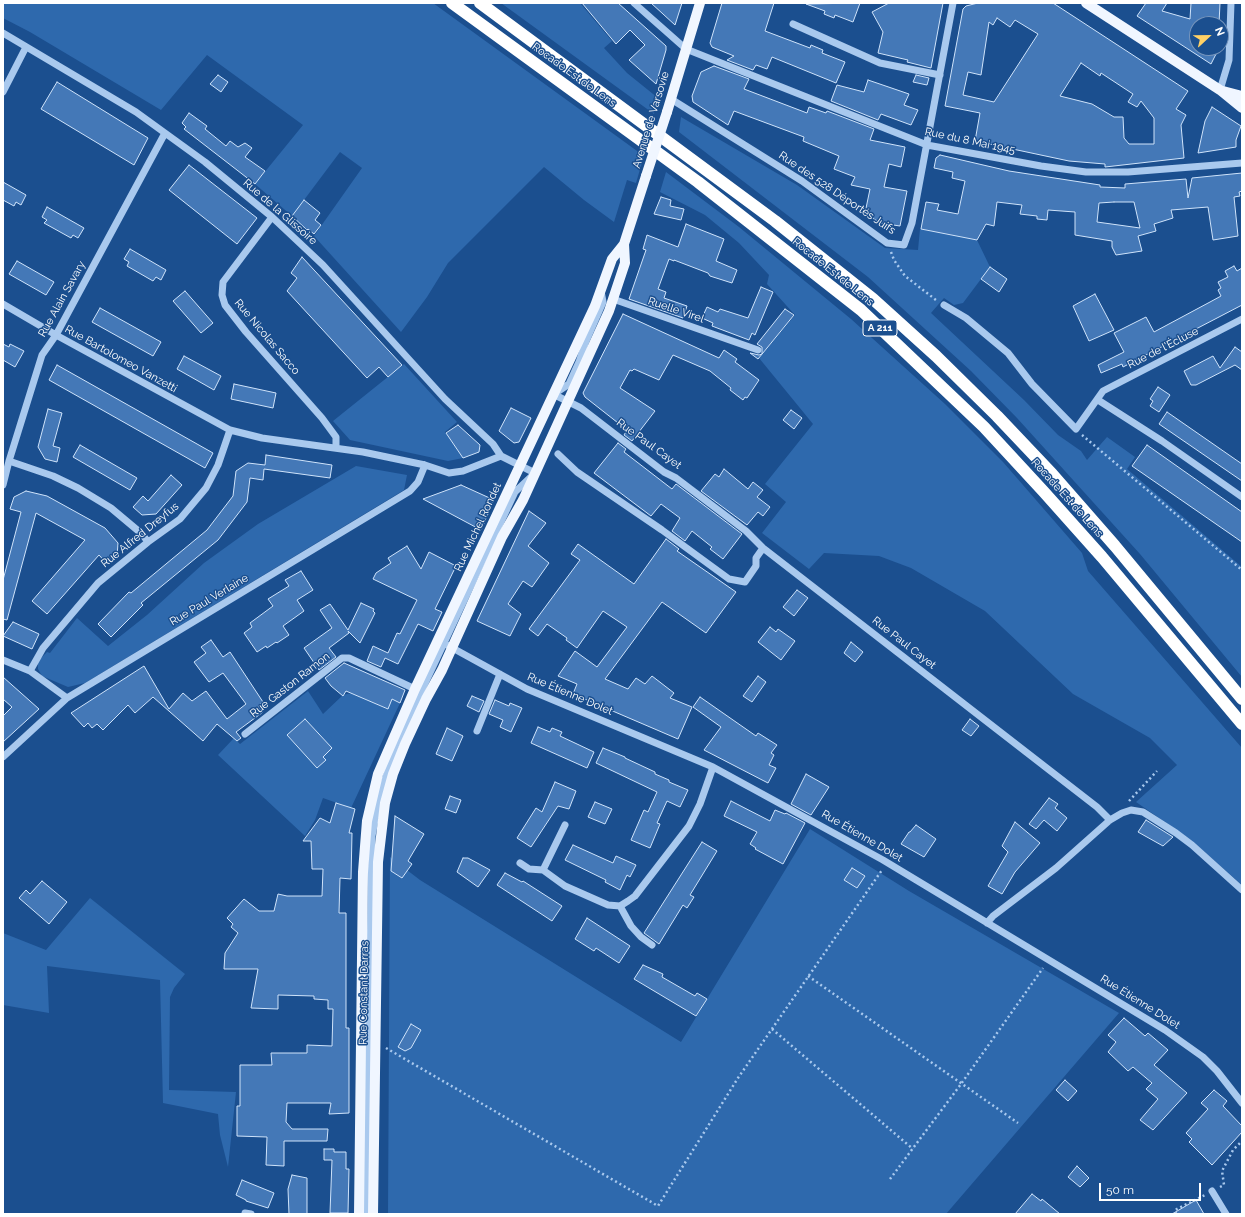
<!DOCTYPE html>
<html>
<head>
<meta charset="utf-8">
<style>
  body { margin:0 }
  #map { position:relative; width:1245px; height:1217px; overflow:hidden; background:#1b4f8f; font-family:Raleway,sans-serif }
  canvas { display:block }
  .frame { position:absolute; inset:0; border:4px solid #fff; pointer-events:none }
  .north { position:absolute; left:1189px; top:16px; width:40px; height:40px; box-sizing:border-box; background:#1b4f8f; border:1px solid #7695bc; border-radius:50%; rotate:68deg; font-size:11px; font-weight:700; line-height:16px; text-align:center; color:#fff }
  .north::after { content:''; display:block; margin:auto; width:14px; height:18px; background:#ffd166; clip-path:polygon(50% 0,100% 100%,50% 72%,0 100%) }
  .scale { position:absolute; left:1099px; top:1183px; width:102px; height:18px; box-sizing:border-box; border:2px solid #fff; border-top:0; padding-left:5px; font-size:12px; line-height:14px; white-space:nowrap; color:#fff; -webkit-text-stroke:3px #1b4f8f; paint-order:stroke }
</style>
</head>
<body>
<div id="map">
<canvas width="1245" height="1217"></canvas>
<div class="frame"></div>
<div class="north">N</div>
<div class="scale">50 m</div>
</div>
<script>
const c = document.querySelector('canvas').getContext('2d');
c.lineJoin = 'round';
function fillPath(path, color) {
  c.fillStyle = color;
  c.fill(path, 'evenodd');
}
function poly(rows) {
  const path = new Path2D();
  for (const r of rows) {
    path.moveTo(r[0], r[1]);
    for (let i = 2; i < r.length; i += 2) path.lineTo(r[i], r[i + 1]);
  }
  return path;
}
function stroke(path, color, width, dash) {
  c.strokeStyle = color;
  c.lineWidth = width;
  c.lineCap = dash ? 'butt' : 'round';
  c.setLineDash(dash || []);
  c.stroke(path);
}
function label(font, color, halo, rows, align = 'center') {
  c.font = font + ' Raleway,sans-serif';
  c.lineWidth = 3;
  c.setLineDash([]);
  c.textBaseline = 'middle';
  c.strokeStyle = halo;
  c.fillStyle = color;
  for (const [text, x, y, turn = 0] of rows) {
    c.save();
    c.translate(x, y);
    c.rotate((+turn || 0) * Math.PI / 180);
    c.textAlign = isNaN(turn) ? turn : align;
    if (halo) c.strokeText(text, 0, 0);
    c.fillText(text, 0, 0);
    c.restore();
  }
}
fillPath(poly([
  [3,3,433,3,644,156,636,183,627,180,614,222,584,200,544,167,448,263,427,297,401,332,314,236,362,168,340,152,292,216,255,184,303,125,207,55,161,110,30,32,3,18],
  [501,3,580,3,612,41,604,48,627,73,658,98,654,114],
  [681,117,797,185,885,248,918,250,920,229,977,240,990,267,963,303,954,305,944,298,931,313,1024,400,1058,435,1081,451,1087,460,1107,437,1135,457,1127,469,1242,567,1242,677,1140,554,1017,418,971,371,868,277,679,132],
  [666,172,739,227,851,319,945,404,1003,462,1082,553,1088,571,1242,748,1242,885,1191,840,1136,802,1177,765,1150,738,1073,694,985,611,911,568,879,556,824,553,809,569,762,533,786,502,765,484,813,424,759,358,795,315,767,284,769,275,739,243,705,215,660,192],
  [404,364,457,422,445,432,463,458,448,461,350,440,333,421],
  [356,466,407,475,404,490,85,683,68,687,42,676,38,669,38,661,47,652,50,653,77,618,108,646,147,615,204,563,258,524],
  [308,691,323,714,343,695,352,693,387,709,392,699,400,703,351,808,323,798,315,820,305,836,218,755,234,738,240,744],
  [305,719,332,748,323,757,326,760,317,768,287,735],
  [810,829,909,891,1119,1013,946,1214,388,1214,390,857,420,880,681,1042],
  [90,898,185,974,174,988,170,997,169,1090,236,1092,228,1167,220,1135,218,1114,163,1103,160,980,47,966,49,1013,3,1005,3,933,46,950]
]), '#2e69ad');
const building = poly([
  [582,3,618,3,666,46,666,50,656,84,629,60,645,45,630,30,616,44,582,3],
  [651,3,682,3,675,25,651,3],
  [722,3,774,3,765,31,810,48,811,45,823,50,822,53,845,62,836,83,772,57,767,69,756,65,753,70,727,60,734,56,712,47,710,43,722,3],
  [860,3,853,22,835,15,834,18,824,14,825,11,806,4,860,3],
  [889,3,943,3,931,68,907,62,908,60,878,53,883,32,872,12,889,3],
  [978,3,1053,3,1188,91,1176,109,1186,115,1181,125,1184,158,1105,167,1105,164,1069,161,975,141,980,113,945,106,963,9,966,6,978,3],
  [997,18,1010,27,1015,20,1038,34,994,102,963,95,968,72,981,75,989,22,993,25,997,18],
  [1081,63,1100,76,1101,73,1133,94,1128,102,1137,107,1141,101,1154,118,1154,144,1129,144,1124,138,1123,117,1114,117,1092,104,1060,96,1081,63],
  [1146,3,1167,3,1162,11,1190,19,1191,3,1220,3,1219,24,1197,24,1197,48,1219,48,1211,64,1137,16,1146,3],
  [714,66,749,79,744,89,807,113,809,107,826,113,827,111,874,129,870,140,905,147,901,167,889,164,884,187,907,191,900,226,880,223,865,213,870,189,851,185,855,177,834,169,839,156,803,141,804,137,734,111,728,125,693,102,692,96,701,72,714,66],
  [218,75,228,82,221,92,210,84,218,75],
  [916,75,929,78,927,85,913,82,916,75],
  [868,80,909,94,904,105,918,110,911,125,881,114,878,120,831,101,837,85,864,92,868,80],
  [57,82,148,138,134,165,41,109,57,82],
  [1212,107,1241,126,1236,140,1236,147,1198,153,1205,121,1212,107],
  [189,113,207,126,205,129,226,146,230,141,238,147,245,143,252,148,245,157,265,171,255,184,184,129,186,127,182,123,189,113],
  [940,155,1009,171,1100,185,1100,187,1125,188,1125,184,1186,179,1188,198,1192,178,1242,173,1242,191,1239,192,1240,196,1234,197,1238,236,1213,240,1208,207,1171,210,1173,218,1154,224,1156,231,1138,236,1142,251,1116,255,1112,247,1112,241,1075,235,1075,212,1048,210,1047,220,1037,219,1037,216,1020,214,1022,205,997,202,994,226,986,224,977,240,921,229,926,202,939,204,937,210,958,214,965,181,952,178,953,172,934,168,936,158,940,155],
  [1114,202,1134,202,1140,228,1097,222,1099,203,1114,202],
  [189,165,257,218,237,244,169,190,189,165],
  [3,182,26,195,21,205,16,202,14,206,3,200,3,182],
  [661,197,671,200,670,206,684,209,681,220,654,214,661,197],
  [304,200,320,213,315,220,321,225,314,234,308,229,307,230,292,216,304,200],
  [47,207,84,228,78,238,73,235,71,238,44,223,47,220,42,217,47,207],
  [686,224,724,239,716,261,737,270,732,283,710,276,708,273,674,260,674,261,669,259,658,289,666,292,664,298,687,306,683,318,629,299,646,250,643,249,647,235,678,247,686,224],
  [130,249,166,270,161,280,156,277,153,281,127,266,129,262,124,259,130,249],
  [302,257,402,365,388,377,379,367,367,378,287,291,297,278,291,273,302,257],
  [17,261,54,282,46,295,9,274,17,261],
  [1234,266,1237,271,1242,268,1242,305,1123,367,1122,364,1101,373,1098,365,1124,352,1114,333,1146,317,1154,332,1210,302,1221,296,1218,290,1221,288,1218,282,1228,277,1225,271,1234,266],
  [990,267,1007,279,999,292,981,279,990,267],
  [761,287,773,292,755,335,752,333,749,340,712,326,713,323,702,318,707,307,718,312,720,309,748,318,761,287],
  [185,291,213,323,201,333,173,301,185,291],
  [1095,294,1114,330,1089,341,1073,306,1095,294],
  [100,308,161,342,153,356,92,322,100,308],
  [785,309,794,315,758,359,750,353,759,355,762,354,762,347,757,344,785,309],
  [623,314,719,358,724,350,737,359,735,362,759,380,747,398,745,397,743,400,730,390,731,388,710,371,673,355,659,380,634,369,632,371,630,370,620,388,655,411,632,441,624,435,627,430,585,397,583,393,623,314],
  [3,344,9,347,10,344,24,351,15,367,3,360,3,344],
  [1235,347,1242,352,1242,370,1235,365,1196,385,1191,385,1184,371,1213,356,1220,368,1235,347],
  [184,356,221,376,214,390,177,369,184,356],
  [57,365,213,453,205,468,49,380,57,365],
  [234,384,276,393,273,408,231,399,234,384],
  [1158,387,1170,395,1159,412,1150,406,1153,401,1150,399,1158,387],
  [511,408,531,418,519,442,514,443,499,431,511,408],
  [48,409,62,413,53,446,60,448,57,462,45,459,38,447,48,409],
  [791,410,802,418,794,429,783,420,791,410],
  [1167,412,1242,464,1242,481,1159,424,1167,412],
  [458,425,480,445,479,452,463,458,446,433,458,425],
  [618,443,626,449,624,452,672,489,676,484,742,534,723,559,710,549,712,547,692,531,685,541,672,531,680,518,661,504,651,516,594,473,618,443],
  [80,445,137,478,130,490,73,457,80,445],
  [1147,445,1242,512,1242,542,1132,466,1147,445],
  [266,455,332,465,330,478,264,469,263,480,250,478,247,502,218,540,141,603,143,605,111,637,98,624,129,592,131,593,207,530,233,496,236,471,248,463,265,465,266,455],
  [724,469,748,489,753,482,763,490,757,497,770,507,763,516,758,512,747,525,701,491,715,474,719,477,724,469],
  [171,475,182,485,156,514,142,515,133,507,143,496,148,501,171,475],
  [461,485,494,500,481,530,423,499,461,485],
  [26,491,47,496,105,528,118,543,117,557,108,565,99,555,47,614,32,601,85,540,36,513,7,620,3,619,3,580,21,512,10,509,14,497,26,491],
  [529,511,546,523,528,546,549,563,532,587,523,581,508,604,521,614,510,636,477,621,529,511],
  [666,539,679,549,677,551,736,592,706,633,662,602,605,679,628,689,636,678,645,684,652,676,674,693,670,698,692,707,678,739,573,694,577,684,558,676,575,651,597,667,627,627,603,611,577,648,566,640,567,638,547,624,538,636,529,629,580,560,571,554,578,544,634,584,666,539],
  [407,546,421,569,429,552,456,566,435,609,442,612,433,631,418,624,398,664,385,658,381,667,367,661,373,646,388,653,397,633,400,634,417,600,373,579,376,573,391,563,388,558,407,546],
  [301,571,313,590,297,600,304,611,283,626,289,635,277,643,276,642,267,648,266,646,257,652,244,633,252,627,250,623,273,606,268,599,289,586,285,580,301,571],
  [797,590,808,598,794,616,783,607,797,590],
  [361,603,374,609,373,611,375,613,360,643,348,631,349,633,329,648,336,657,319,670,304,648,332,628,320,610,330,604,348,630,361,603],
  [13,622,39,634,32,649,3,636,13,622],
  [770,627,776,632,778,629,795,641,781,660,758,642,770,627],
  [211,640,223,657,230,652,263,702,258,706,263,712,236,732,241,738,237,741,217,724,203,741,153,697,135,713,128,705,103,730,97,724,92,728,88,723,84,727,71,713,144,666,169,709,183,693,192,701,206,691,227,719,246,704,223,673,209,682,194,662,206,653,201,647,211,640],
  [851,642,863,652,855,662,844,653,851,642],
  [344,663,405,690,400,703,392,699,388,709,346,691,343,696,331,686,325,678,344,663],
  [758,676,766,682,752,702,743,696,758,676],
  [3,677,39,709,3,742,3,716,12,707,3,699,3,677],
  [472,696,484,701,479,712,467,706,472,696],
  [700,697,756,736,758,733,777,745,771,753,774,755,769,765,776,768,768,783,704,750,721,727,693,707,700,697],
  [495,700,509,706,510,703,522,708,511,732,500,727,503,720,489,714,495,700],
  [305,719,332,748,323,757,326,760,317,768,287,735,305,719],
  [970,719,979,726,971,736,962,730,970,719],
  [538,727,550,732,552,728,562,732,560,736,594,752,587,768,531,743,538,727],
  [447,728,463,736,452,761,436,754,447,728],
  [603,748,625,757,625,758,655,772,655,774,669,780,669,782,688,790,680,807,667,801,657,823,660,824,650,848,631,840,644,810,648,812,657,792,596,763,603,748],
  [806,774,829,787,811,815,791,804,806,774],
  [555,782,576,791,569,809,558,806,531,847,517,838,536,808,542,812,555,782],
  [450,796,461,800,456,813,445,809,450,796],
  [1049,798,1058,804,1055,808,1067,818,1057,831,1044,820,1036,829,1029,824,1049,798],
  [731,801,770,821,775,810,785,814,786,813,805,823,783,864,755,849,756,848,750,844,757,832,724,816,731,801],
  [595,802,612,809,605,824,588,817,595,802],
  [336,803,355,809,349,833,352,833,351,879,340,878,339,913,346,913,346,1028,349,1028,349,1113,329,1114,331,1103,287,1103,286,1122,292,1129,328,1129,327,1141,284,1141,284,1166,266,1165,267,1137,237,1136,237,1106,240,1106,240,1065,272,1065,271,1053,307,1053,307,1045,332,1046,333,1009,328,1009,328,1000,314,999,314,996,278,995,278,1009,251,1008,258,969,224,969,225,953,238,933,231,927,233,924,227,918,244,899,259,911,274,911,278,894,287,896,322,896,323,869,312,869,311,841,303,841,320,818,330,823,336,803],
  [395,816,424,834,408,861,412,864,402,878,391,871,395,816],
  [1146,820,1173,837,1163,846,1138,832,1146,820],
  [1015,822,1040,843,1015,872,1002,894,988,886,1008,852,1002,846,1015,822],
  [916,825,936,839,924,857,901,844,909,832,910,832,916,825],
  [702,842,717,851,690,895,694,897,687,908,683,905,659,944,644,933,702,842],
  [573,845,613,863,616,856,636,865,630,877,627,875,620,890,605,882,606,880,565,860,573,845],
  [463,858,468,858,490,870,478,887,457,872,463,858],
  [852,868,865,876,857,888,844,880,852,868],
  [505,873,522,882,523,881,562,906,552,921,497,885,505,873],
  [42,881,67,902,49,924,19,898,26,890,30,894,42,881],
  [587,918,630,946,619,963,596,948,594,951,575,939,587,918],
  [643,965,663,974,662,977,695,996,697,993,707,999,696,1016,634,979,643,965],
  [1124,1018,1145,1036,1148,1033,1168,1050,1154,1065,1187,1093,1153,1130,1140,1120,1158,1099,1146,1089,1152,1083,1133,1067,1128,1071,1108,1052,1116,1042,1108,1035,1124,1018],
  [411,1024,421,1030,411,1048,405,1051,398,1047,411,1024],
  [1065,1080,1077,1091,1068,1101,1056,1090,1065,1080],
  [1214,1090,1227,1101,1223,1106,1242,1126,1242,1132,1212,1165,1189,1142,1192,1139,1186,1133,1208,1109,1201,1103,1214,1090],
  [324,1149,334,1149,334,1152,346,1152,346,1169,349,1169,348,1213,330,1213,332,1160,324,1160,324,1149],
  [1077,1166,1089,1178,1080,1187,1068,1177,1077,1166],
  [292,1175,307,1178,307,1214,289,1214,288,1189,292,1175],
  [242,1180,274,1193,268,1208,246,1201,246,1200,236,1195,242,1180],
  [1032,1194,1041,1201,1042,1199,1060,1214,1015,1214,1032,1194],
  [1196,1200,1204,1214,1172,1214,1196,1200]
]);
fillPath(building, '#4478b7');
stroke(building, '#cfe3fa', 1);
stroke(poly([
  [891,252,894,260,905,276,936,300],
  [1082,435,1242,570],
  [1129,801,1157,771],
  [808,976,1018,1123],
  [772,1029,913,1149],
  [386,1048,658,1206,738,1078,882,870],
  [890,1179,961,1084,1043,968],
  [1220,1187,1224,1185,1222,1171,1233,1150,1242,1141],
  [1176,1214,1175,1210,1205,1195]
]), '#a9c9ee', 2.5, [2, 3]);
stroke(poly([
  [634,3,686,49,927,145,1041,166,1086,172,1128,172,1242,163],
  [793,24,880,63,940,75],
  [3,33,136,112,205,162,272,217,323,265,445,399,493,444,501,456],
  [1220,90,1229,60,1231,3],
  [3,92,26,47],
  [671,99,802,181,887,243,904,245,912,223,953,3],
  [272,217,223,282,222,295,225,305,246,332,322,418,336,437,336,448],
  [613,299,758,350],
  [3,304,56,335,230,430,262,438,363,452,425,465,449,473,463,471,501,456],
  [944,305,966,318,1008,353,1032,384,1076,429,1103,391,1242,319],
  [553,394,581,408,664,472,676,478,746,531,763,548,1097,807,1110,820],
  [554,394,569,384,579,362,586,341,603,302,601,291],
  [1098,400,1162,441,1242,497],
  [558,454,577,472,662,530,729,579,745,582,756,566,756,558,763,548],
  [9,461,53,476,78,488,111,508,142,534,148,542],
  [3,485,9,461,42,355,56,335,165,133],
  [438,640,527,689,713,767,883,860,1165,1030,1203,1057,1217,1071,1242,1103],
  [3,660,30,671,67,698],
  [30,671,43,648,98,583,148,542,180,519,206,488,218,465,230,430],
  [477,731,500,674],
  [245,734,342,658,349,658,415,689],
  [3,757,67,698,410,491,418,482,425,465],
  [520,863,529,869,543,870],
  [543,870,565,886,608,905,620,906,628,901,635,896,689,826,700,804,713,767],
  [543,870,565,825],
  [620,906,631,926,641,937,652,945],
  [987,923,993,916,1056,868,1110,820,1122,813,1131,810,1143,812,1176,833,1192,845,1242,890],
  [1212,1191,1226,1214],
  [245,1213,251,1214],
  [366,1214,372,836,379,798,396,745,515,492,535,473,501,456]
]), '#a9c9ee', 7);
stroke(poly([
  [1086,3,1220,90,1242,108],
  [1223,91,1242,96],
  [667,112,700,3],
  [359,1214,363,872,367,821,378,774,415,689,595,306,612,259,624,244],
  [373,1214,378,862,385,803,393,774,405,744,426,699,442,670,502,537,523,500,609,311,625,263,624,244,646,176]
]), '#f0f6ff', 10);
stroke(poly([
  [452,3,698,182,861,310,984,427,1044,492,1102,557,1242,724],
  [480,3,775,221,873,299,936,356,997,416,1052,474,1115,546,1242,699]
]), '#fff', 12);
stroke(poly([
  [646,176,667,112]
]), '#f0f6ff', 10);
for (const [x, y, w] of [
  [880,328,34]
]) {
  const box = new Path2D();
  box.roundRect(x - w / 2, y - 8, w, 16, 3);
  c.fillStyle = '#1b4f8f';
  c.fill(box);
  stroke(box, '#fff', 1);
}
label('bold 10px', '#fff', null, [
  ["A 211",880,328]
]);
label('11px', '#fff', '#1b4f8f', [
  ["Rocade Est de Lens",574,75,36],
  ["Avenue de Varsovie",651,120,-73],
  ["Rue du 8 Mai 1945",970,141,12],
  ["Rue des 528 Déportés Juifs",837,193,34],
  ["Rue de la Glissoire",280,212,41],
  ["Rocade Est de Lens",833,272,39],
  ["Rue Alain Savary",62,299,-61],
  ["Ruelle Virel",676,310,19],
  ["Rue Nicolas Sacco",267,337,50],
  ["Rue de l'Écluse",1163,348,-27],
  ["Rue Bartolomeo Vanzetti",121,359,29],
  ["Rue Paul Cayet",649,444,36],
  ["Rocade Est de Lens",1067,498,48],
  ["Rue Michel Rondet",478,527,-65],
  ["Rue Alfred Dreyfus",140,535,-39],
  ["Rue Paul Verlaine",209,600,-31],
  ["Rue Paul Cayet",904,643,38],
  ["Rue Gaston Ramon",290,685,-38],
  ["Rue Étienne Dolet",570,694,23],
  ["Rue Étienne Dolet",862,836,30],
  ["Rue Constant Darras",364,993,-89],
  ["Rue Étienne Dolet",1140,1002,32]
]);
</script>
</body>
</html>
